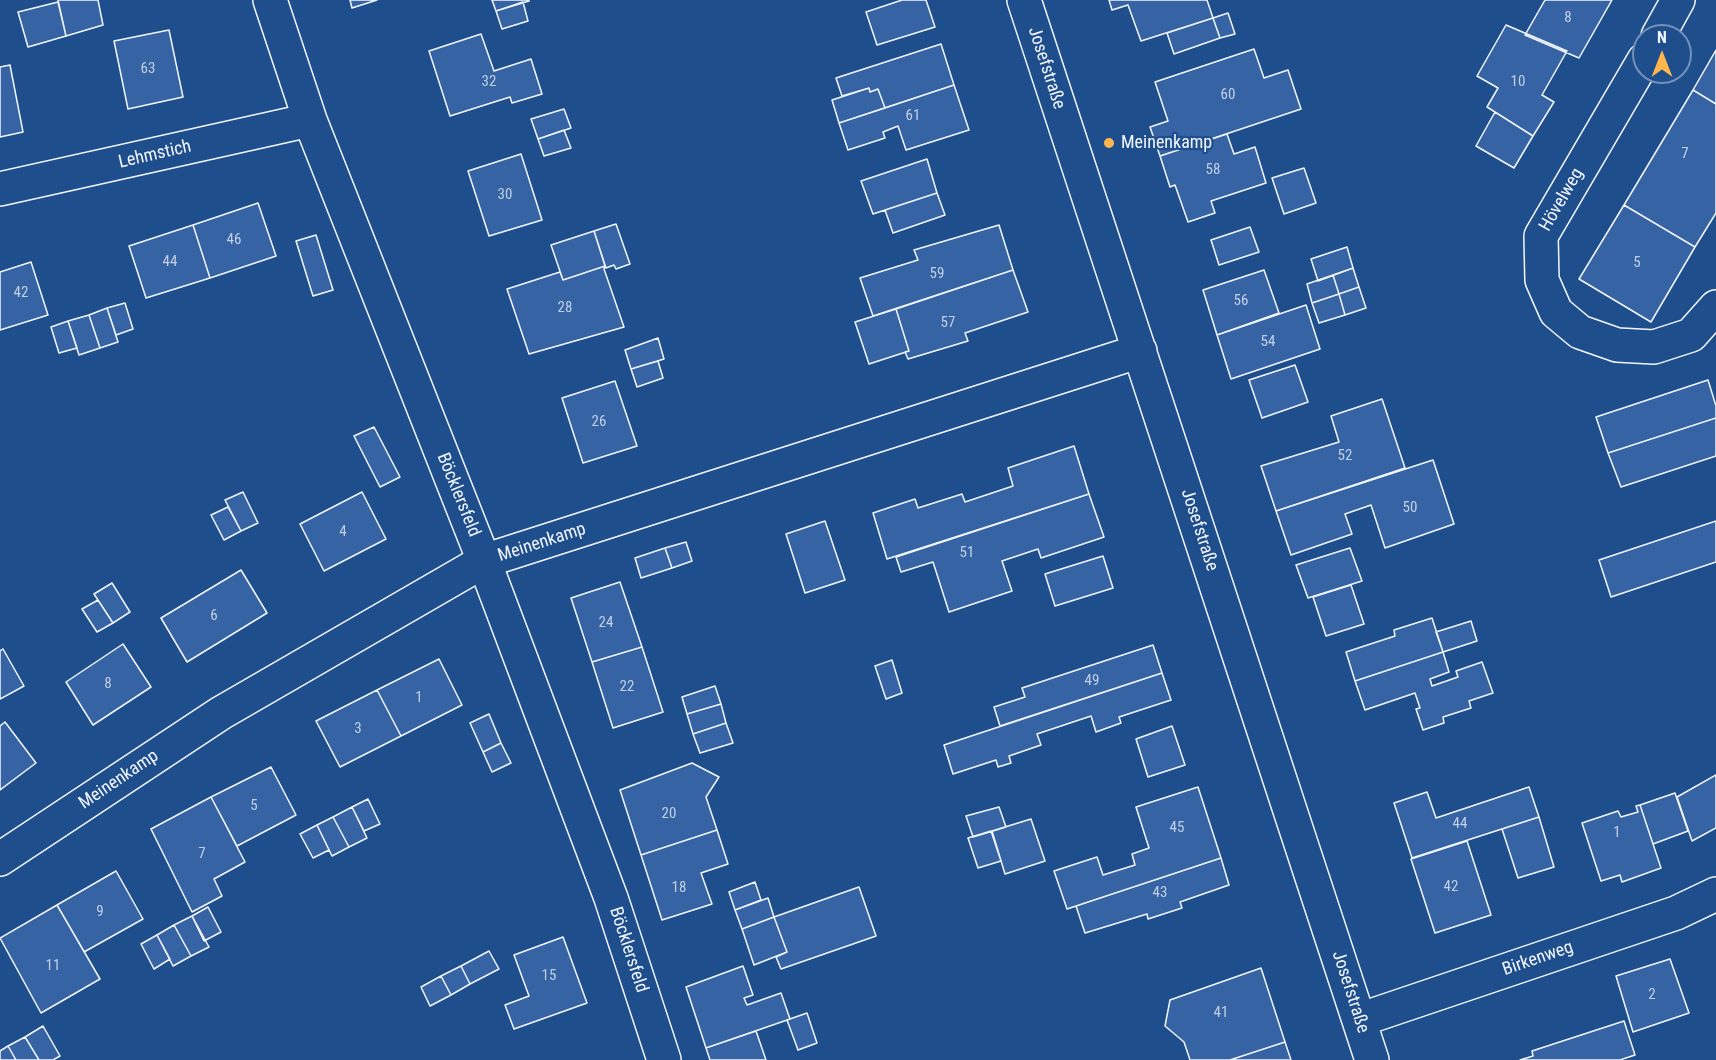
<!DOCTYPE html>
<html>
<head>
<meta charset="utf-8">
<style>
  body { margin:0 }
  #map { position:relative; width:1716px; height:1060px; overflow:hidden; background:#1f4e8c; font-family:"Roboto Condensed",sans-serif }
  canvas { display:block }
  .north { position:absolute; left:1632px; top:24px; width:60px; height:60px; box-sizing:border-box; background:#1f4e8c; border:2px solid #7391ba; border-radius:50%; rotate:0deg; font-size:16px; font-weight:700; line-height:24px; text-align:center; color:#f2f6ff }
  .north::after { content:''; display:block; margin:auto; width:21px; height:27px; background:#ffb74d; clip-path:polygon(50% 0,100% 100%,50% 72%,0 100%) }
</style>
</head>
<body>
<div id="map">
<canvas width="1716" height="1060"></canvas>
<div class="north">N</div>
</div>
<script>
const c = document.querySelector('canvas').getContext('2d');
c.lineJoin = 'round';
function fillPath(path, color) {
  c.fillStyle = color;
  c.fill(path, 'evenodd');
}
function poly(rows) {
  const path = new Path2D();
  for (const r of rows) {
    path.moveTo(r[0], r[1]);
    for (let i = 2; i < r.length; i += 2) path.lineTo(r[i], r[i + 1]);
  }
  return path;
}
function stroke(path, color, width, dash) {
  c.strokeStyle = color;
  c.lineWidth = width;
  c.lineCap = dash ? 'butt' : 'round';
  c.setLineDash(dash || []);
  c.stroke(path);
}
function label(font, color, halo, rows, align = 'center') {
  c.font = font + ' "Roboto Condensed",sans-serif';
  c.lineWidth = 4.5;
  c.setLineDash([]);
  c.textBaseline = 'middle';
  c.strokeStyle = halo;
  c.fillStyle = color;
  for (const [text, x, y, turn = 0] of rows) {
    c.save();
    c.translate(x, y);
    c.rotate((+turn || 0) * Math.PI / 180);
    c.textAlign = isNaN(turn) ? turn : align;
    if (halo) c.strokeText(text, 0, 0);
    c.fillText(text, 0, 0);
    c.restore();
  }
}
const building = poly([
  [58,0,98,0,103,25,66,36,58,0],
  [350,0,377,0,352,8,350,0],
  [492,0,529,0,529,1,496,11,492,0],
  [902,0,926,0,935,27,877,45,866,12,902,0],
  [1109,0,1207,0,1213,18,1141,41,1128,5,1112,10,1109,0],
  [1545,0,1612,0,1579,58,1525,35,1545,0],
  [58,2,66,36,28,47,18,12,58,2],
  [523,2,528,21,502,29,496,11,523,2],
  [1228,13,1235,34,1220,38,1213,18,1228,13],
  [1213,18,1220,38,1174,54,1167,33,1213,18],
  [1506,25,1567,51,1542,95,1554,102,1533,136,1487,107,1498,88,1477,76,1506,25],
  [169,30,183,97,128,109,114,41,169,30],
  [481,34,494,71,531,59,542,94,512,103,510,97,450,116,429,51,481,34],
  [941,44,954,85,885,108,878,89,870,92,869,88,842,96,836,78,941,44],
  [1254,49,1264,78,1288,70,1301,109,1160,156,1150,127,1168,121,1155,82,1254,49],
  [1716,50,1716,104,1693,90,1716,50],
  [10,65,23,132,0,137,0,67,10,65],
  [954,85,969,130,906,150,898,126,883,132,885,138,848,150,839,123,954,85],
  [869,88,870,92,878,89,885,108,839,123,832,100,869,88],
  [1693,90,1716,104,1716,213,1695,247,1624,205,1693,90],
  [564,109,571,128,538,139,531,119,564,109],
  [1495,112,1533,136,1514,168,1476,146,1495,112],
  [564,130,571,148,544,156,538,139,564,130],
  [1227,134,1234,154,1255,147,1266,183,1211,201,1215,213,1188,222,1175,185,1170,187,1160,156,1227,134],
  [521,154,542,220,489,236,468,171,521,154],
  [927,159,937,193,873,214,861,181,927,159],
  [1304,168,1316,203,1284,214,1272,178,1304,168],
  [937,193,945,215,893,233,885,210,937,193],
  [258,203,276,256,210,278,193,225,258,203],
  [1624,205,1695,247,1651,322,1579,279,1624,205],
  [616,224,630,264,616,269,614,265,606,268,594,231,616,224],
  [193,225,210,278,146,298,129,246,193,225],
  [999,225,1013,270,873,316,860,278,918,260,914,250,999,225],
  [1250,227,1259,252,1219,265,1211,240,1250,227],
  [594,231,605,266,563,280,551,245,594,231],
  [316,235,333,290,313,296,296,241,316,235],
  [1347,247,1353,268,1318,281,1311,259,1347,247],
  [31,262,48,315,0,330,0,272,31,262],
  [605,266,604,269,624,327,529,354,507,289,560,272,563,280,605,266],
  [1353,268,1359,287,1339,294,1333,275,1353,268],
  [1013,270,1028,312,965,333,968,341,908,359,905,352,909,351,896,309,1013,270],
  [1264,270,1279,313,1217,335,1203,290,1264,270],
  [1333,275,1339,294,1312,303,1307,284,1333,275],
  [1359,287,1366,308,1345,315,1339,294,1359,287],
  [1339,294,1345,315,1319,323,1312,303,1339,294],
  [125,303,133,329,116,335,107,308,125,303],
  [1306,305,1320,349,1231,379,1217,335,1306,305],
  [107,308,118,342,100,348,89,315,107,308],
  [896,309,909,351,869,364,855,322,896,309],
  [89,315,100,348,79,355,68,321,89,315],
  [68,321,77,348,59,353,51,327,68,321],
  [658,338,664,359,631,369,625,350,658,338],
  [658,361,663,378,637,387,631,369,658,361],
  [1295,365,1308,402,1262,418,1249,380,1295,365],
  [1708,380,1716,406,1716,418,1608,453,1596,417,1708,380],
  [615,381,637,446,583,463,562,398,615,381],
  [1382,399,1405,468,1276,511,1261,466,1339,442,1331,416,1382,399],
  [1716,418,1716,456,1621,487,1608,453,1716,418],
  [374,427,400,477,380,487,354,436,374,427],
  [1074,446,1089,494,887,559,873,513,915,499,918,508,962,494,965,502,1013,486,1008,468,1074,446],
  [1433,460,1454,524,1385,548,1371,505,1345,514,1352,534,1291,555,1276,511,1433,460],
  [243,492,258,523,241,531,225,500,243,492],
  [362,492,386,539,324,571,300,524,362,492],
  [1089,494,1104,537,1041,558,1038,549,1002,561,1012,591,949,612,933,562,901,572,896,557,1089,494],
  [228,507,241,531,224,540,211,515,228,507],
  [825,521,845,580,805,593,786,534,825,521],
  [1716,521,1716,562,1611,597,1599,560,1716,521],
  [686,542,692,561,672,568,665,548,686,542],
  [665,548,672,568,641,578,635,558,665,548],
  [1350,548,1362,581,1308,598,1296,565,1350,548],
  [1103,556,1113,588,1055,606,1045,574,1103,556],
  [241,570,267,613,187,662,161,618,241,570],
  [620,582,642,647,592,662,571,598,620,582],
  [112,583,130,612,113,623,94,594,112,583],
  [1351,585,1364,624,1326,636,1313,597,1351,585],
  [98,600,113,623,97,632,82,609,98,600],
  [1432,618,1443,652,1355,681,1346,652,1395,636,1394,630,1432,618],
  [1471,621,1477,641,1443,652,1436,632,1471,621],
  [123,644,151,687,93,725,66,682,123,644],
  [1153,645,1162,673,1000,726,994,707,1025,697,1022,688,1153,645],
  [642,647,663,712,613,728,592,662,642,647],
  [3,649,24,686,0,699,0,651,3,649],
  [1443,652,1449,672,1430,679,1432,686,1458,677,1456,671,1482,662,1493,693,1469,701,1471,708,1443,717,1444,723,1423,730,1416,709,1420,708,1415,693,1365,710,1355,681,1443,652],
  [439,659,462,705,401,736,377,690,439,659],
  [892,660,902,693,886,699,875,666,892,660],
  [1162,673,1171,700,1119,717,1121,723,1096,732,1091,716,1037,734,1041,745,1009,756,1011,763,998,767,996,760,953,774,944,745,1162,673],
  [715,686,721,704,687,714,682,697,715,686],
  [377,690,401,736,340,767,316,721,377,690],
  [721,704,726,723,693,734,687,714,721,704],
  [489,714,501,743,483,752,470,723,489,714],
  [5,722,36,763,0,790,0,726,5,722],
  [726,723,733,743,700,753,693,734,726,723],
  [1172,726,1185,765,1148,777,1136,739,1172,726],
  [501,743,511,763,492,772,483,752,501,743],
  [692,763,719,777,706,797,717,830,641,855,620,790,692,763],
  [271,767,296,815,237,846,211,797,271,767],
  [1716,775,1716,828,1692,841,1677,797,1716,775],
  [1198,787,1221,858,1067,909,1054,871,1097,857,1103,875,1135,865,1132,854,1149,848,1136,807,1198,787],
  [1529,787,1539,817,1412,858,1394,803,1427,792,1436,818,1529,787],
  [1675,793,1688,831,1653,844,1640,805,1675,793],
  [211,797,245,862,214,879,222,896,192,912,151,829,211,797],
  [368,799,380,824,364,831,352,807,368,799],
  [1640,805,1661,868,1622,882,1620,875,1601,881,1582,823,1618,811,1621,817,1638,812,1636,806,1640,805],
  [352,807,367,838,349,847,333,817,352,807],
  [999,807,1006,827,973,837,966,816,999,807],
  [333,817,349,847,332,856,317,825,333,817],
  [1539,817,1554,867,1518,878,1502,829,1539,817],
  [1031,819,1045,861,1005,874,992,831,1031,819],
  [317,825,329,850,313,858,300,834,317,825],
  [717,830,728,864,701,873,712,904,662,920,641,855,717,830],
  [991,831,1001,861,978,868,968,838,991,831],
  [1467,841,1491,915,1435,933,1411,859,1467,841],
  [1221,858,1229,885,1180,902,1182,908,1148,919,1147,914,1085,933,1076,906,1221,858],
  [116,871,143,919,84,952,57,905,116,871],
  [755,882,761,900,735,910,729,892,755,882],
  [859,887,876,936,781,969,776,957,787,952,774,917,859,887],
  [768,898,774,917,742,929,735,910,768,898],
  [57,905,100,979,41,1013,0,938,57,905],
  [208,907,221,932,204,941,192,916,208,907],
  [192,916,209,947,191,956,174,925,192,916],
  [774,917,787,952,754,965,742,929,774,917],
  [174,925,191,956,173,966,157,935,174,925],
  [157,935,170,959,154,969,141,944,157,935],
  [563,937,587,1003,514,1029,505,1005,529,996,514,955,563,937],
  [489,951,499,969,470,984,461,966,489,951],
  [1670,959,1689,1013,1633,1032,1616,976,1670,959],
  [461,966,470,984,451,995,441,976,461,966],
  [743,966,753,995,744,998,747,1005,781,993,790,1019,706,1048,686,987,743,966],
  [1261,968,1285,1042,1230,1060,1190,1060,1184,1042,1165,1026,1170,1000,1261,968],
  [441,976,451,995,430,1006,421,987,441,976],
  [807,1013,817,1043,798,1050,787,1020,807,1013],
  [1624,1021,1635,1055,1620,1060,1520,1060,1533,1056,1532,1051,1624,1021],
  [43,1026,60,1056,53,1060,39,1060,25,1037,43,1026],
  [756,1031,766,1060,710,1060,706,1048,756,1031],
  [25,1037,39,1060,16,1060,8,1046,25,1037],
  [1285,1042,1291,1060,1230,1060,1285,1042],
  [8,1046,16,1060,0,1060,0,1051,8,1046]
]);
fillPath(building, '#3563a3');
stroke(building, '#f2f6ff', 1.5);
const street = poly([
  [270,0,310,120,484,561,611,898,664,1060],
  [1024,0,1372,1060],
  [1658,36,1678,0],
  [1644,60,1541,236,1542,280,1556,312,1580,332,1617,345,1654,347,1691,335,1716,307],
  [0,189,310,120],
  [0,859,221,713,484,561,1140,351],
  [1359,1020,1676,913,1716,894]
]);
stroke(street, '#f2f6ff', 36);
stroke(street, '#1f4e8c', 33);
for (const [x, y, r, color] of [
  [1109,143,6,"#ffb74d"]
]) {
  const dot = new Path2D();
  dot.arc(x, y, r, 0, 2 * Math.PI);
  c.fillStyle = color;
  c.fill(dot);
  stroke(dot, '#1f4e8c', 2);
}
label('15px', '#c3d1e8', null, [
  ["8",1568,18],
  ["63",148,69],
  ["32",489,82],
  ["10",1518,82],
  ["60",1228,95],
  ["61",913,116],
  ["7",1685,154],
  ["58",1213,170],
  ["30",505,195],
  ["46",234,240],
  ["44",170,262],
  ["5",1637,263],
  ["59",937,274],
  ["42",21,293],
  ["56",1241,301],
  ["28",565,308],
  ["57",948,323],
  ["54",1268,342],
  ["26",599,422],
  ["52",1345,456],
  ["50",1410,508],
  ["4",343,532],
  ["51",967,553],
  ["6",214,616],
  ["24",606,623],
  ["49",1092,681],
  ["8",108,684],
  ["22",627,687],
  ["1",419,698],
  ["3",358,729],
  ["5",254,806],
  ["20",669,814],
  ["44",1460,824],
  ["45",1177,828],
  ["1",1617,833],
  ["7",202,854],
  ["42",1451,887],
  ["18",679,888],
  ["43",1160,893],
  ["9",100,912],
  ["11",53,966],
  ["15",549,976],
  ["2",1652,995],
  ["41",1221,1013]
]);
label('18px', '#f2f6ff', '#1f4e8c', [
  ["Josefstraße",1046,68,72],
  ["Lehmstich",155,155,-13],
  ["Hövelweg",1562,200,-60],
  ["Böcklersfeld",458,495,68],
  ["Josefstraße",1199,530,72],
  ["Meinenkamp",542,543,-18],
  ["Meinenkamp",119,780,-34],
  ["Böcklersfeld",628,950,72],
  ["Birkenweg",1538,959,-19],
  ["Josefstraße",1350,992,72]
]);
label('18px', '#f2f6ff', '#1f4e8c', [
  ["Meinenkamp",1121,143]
], 'left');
</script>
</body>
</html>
